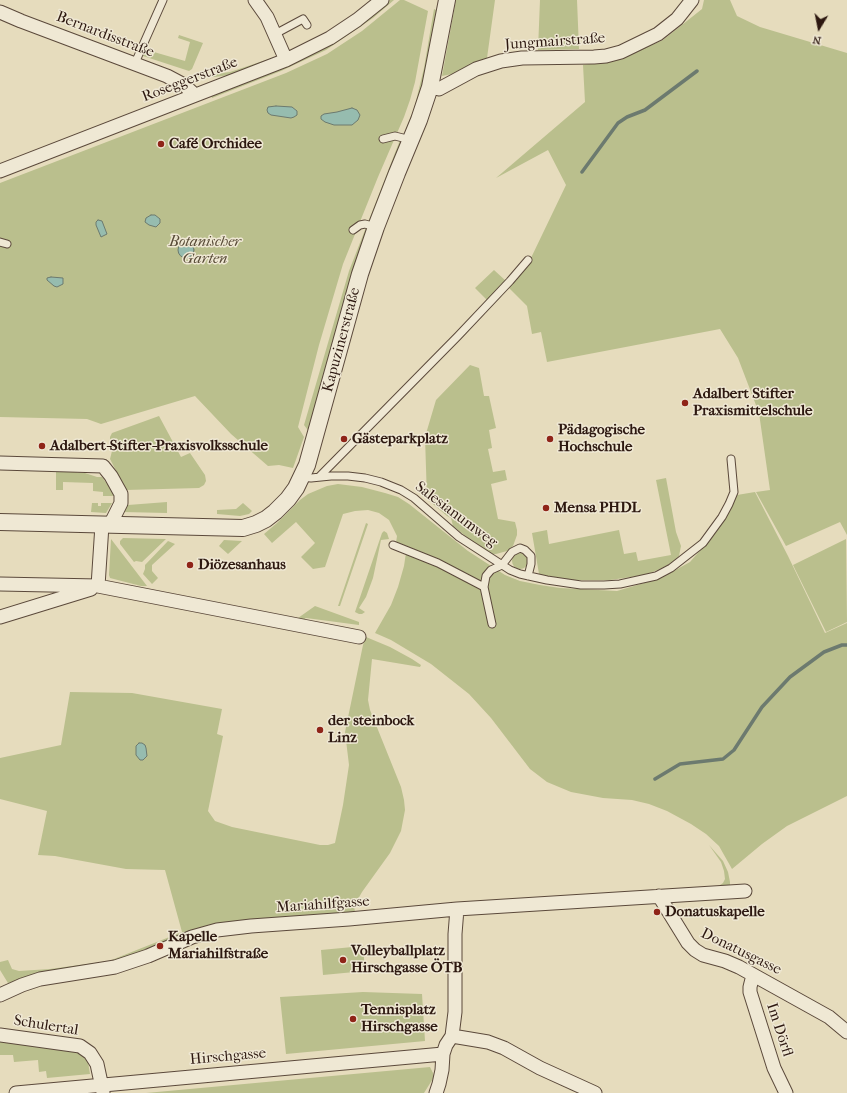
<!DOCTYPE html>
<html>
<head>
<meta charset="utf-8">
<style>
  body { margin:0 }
  #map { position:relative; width:847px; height:1093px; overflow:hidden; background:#e6dcbd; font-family:"IM FELL French Canon",serif }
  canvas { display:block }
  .north { position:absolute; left:799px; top:8px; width:40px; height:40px; -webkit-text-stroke:3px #efe8d4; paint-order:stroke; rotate:190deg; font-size:11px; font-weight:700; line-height:16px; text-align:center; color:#2d1810 }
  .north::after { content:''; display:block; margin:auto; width:14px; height:18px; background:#2d1810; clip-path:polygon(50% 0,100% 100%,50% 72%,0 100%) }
</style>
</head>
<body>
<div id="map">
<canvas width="847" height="1093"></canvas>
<div class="north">N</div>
</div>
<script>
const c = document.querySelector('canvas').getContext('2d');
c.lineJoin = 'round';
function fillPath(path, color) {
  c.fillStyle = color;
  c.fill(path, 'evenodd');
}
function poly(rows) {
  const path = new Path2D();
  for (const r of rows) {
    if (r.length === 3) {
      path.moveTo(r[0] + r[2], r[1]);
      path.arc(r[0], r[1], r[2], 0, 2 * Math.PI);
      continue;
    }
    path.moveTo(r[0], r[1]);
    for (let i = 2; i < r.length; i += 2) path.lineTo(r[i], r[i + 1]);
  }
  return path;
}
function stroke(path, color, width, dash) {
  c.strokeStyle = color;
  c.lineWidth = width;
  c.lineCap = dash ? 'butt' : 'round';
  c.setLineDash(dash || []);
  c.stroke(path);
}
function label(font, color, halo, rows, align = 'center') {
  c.font = font + ' "IM FELL French Canon",serif';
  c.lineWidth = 3;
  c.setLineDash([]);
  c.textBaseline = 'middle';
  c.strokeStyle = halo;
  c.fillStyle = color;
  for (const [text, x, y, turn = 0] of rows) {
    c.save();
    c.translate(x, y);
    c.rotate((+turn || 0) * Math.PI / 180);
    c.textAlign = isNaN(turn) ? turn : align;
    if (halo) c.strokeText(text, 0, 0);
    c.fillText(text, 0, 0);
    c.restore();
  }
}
fillPath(poly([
  [390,0,394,0,373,18,326,50,281,71,212,98,211,95,371,16],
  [400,0,404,0,428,11,415,82,410,100,404,117,378,177,343,264,319,345,298,427,304,437,293,468,279,465,268,466,231,434,195,396,101,424,87,419,0,417,0,183,286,73,327,54,362,31],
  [456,0,495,0,487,58,457,73,442,76],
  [540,0,577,0,579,49,538,50],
  [704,0,730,0,737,16,760,27,847,53,847,535,840,522,786,546,756,492,770,490,759,413,738,358,720,329,547,362,541,332,532,334,527,306,509,288,530,260,566,185,548,150,496,178,585,102,583,65,622,58,663,40,702,9],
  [434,9,440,12,429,68,409,130,406,129,414,109,424,68],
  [152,31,147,50,185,61,190,42,178,38,179,35,203,43,192,69,189,71,140,55],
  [278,56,276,59,230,75,214,77,198,77,198,73,214,74,230,72],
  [400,140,402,143,310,433,304,425,349,271],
  [494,270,506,281,488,301,475,288],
  [470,365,479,368,484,396,489,396,496,428,489,430,492,448,488,449,493,472,505,470,507,480,491,484,498,519,515,522,517,530,517,535,513,546,507,551,496,554,492,554,473,542,453,526,451,518,447,516,427,499,425,437,436,400],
  [159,416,181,457,190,453,205,475,206,481,204,485,199,488,126,490,110,459,113,447,110,440,110,437,112,433],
  [56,469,73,469,73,472,85,473,97,477,102,477,113,492,113,496,103,496,103,492,93,491,93,483,63,482,63,490,56,490],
  [666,478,676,532,681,546,679,556,672,563,660,569,645,575,610,580,573,580,541,575,539,574,532,533,547,530,549,544,619,530,624,554,636,552,638,561,671,555,656,480],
  [338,484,362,487,385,493,398,497,409,504,468,551,505,575,520,581,540,585,560,588,617,591,661,578,690,562,717,531,737,495,755,492,788,556,825,633,847,623,847,796,787,826,762,844,732,869,719,846,706,834,691,824,667,811,649,804,632,800,603,798,571,792,547,782,530,769,491,718,469,694,431,664,391,640,375,633,391,605,398,587,404,566,407,546,396,543,397,536,389,520,379,513,368,510,355,511,343,514,325,567,313,569,301,557,315,543,296,522,272,543,264,534,277,523,300,500,308,494,327,486],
  [167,502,167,513,123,512,124,507,128,505],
  [92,503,98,503,98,506,101,506,101,503,112,503,106,513,91,512],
  [243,503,252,511,249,514,240,516,217,514,217,510,236,509],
  [366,523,368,524,340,606,338,606],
  [384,531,387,533,389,539,381,540,373,578,366,597,359,608,365,612,362,614,359,614,355,612,382,533],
  [123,538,166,539,142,562,136,561,134,562,120,544,120,541],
  [111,539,147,586,141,586,110,578,109,575],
  [846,539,847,622,826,632,793,565],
  [224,540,242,541,228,554,219,546],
  [168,541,175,544,152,565,152,571,158,578,152,584,143,574,145,569,145,565],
  [520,561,8],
  [315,606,359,622,359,625,306,618,301,622,298,620,298,618],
  [366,637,390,647,412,659,421,665,420,667,372,659,368,700,370,710,401,787,404,800,405,810,401,831,390,853,362,892,354,906,355,912,626,894,657,890,717,887,723,883,725,879,724,871,721,862,709,845,723,861,728,872,730,882,730,885,727,888,267,921,164,946,162,942,156,944,158,949,129,960,8,983,0,970,0,962,8,960,12,969,19,971,50,969,109,961,182,932,165,870,126,869,55,856,38,855,47,811,0,799,0,758,61,745,70,692,132,693,222,709,217,734,223,736,208,811,215,821,232,827,320,845,328,845,335,843,343,805,349,765,345,732,363,645],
  [363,946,365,971,323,975,321,950],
  [363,992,422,994,425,1041,286,1054,280,997],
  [0,1038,75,1050,84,1056,88,1062,90,1074,47,1078,46,1071,39,1072,38,1060,14,1062,13,1055,0,1055],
  [430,1067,433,1073,434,1077,424,1093,146,1093]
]), '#babf8d');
const water = poly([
  [276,106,292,107,297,111,297,115,294,117,291,118,271,115,268,113,267,110,268,107,276,106],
  [352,108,357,110,360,115,358,120,352,125,334,125,325,122,321,119,321,116,324,114,337,112,352,108],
  [151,215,155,215,160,219,160,223,156,227,149,225,145,222,146,218,151,215],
  [98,220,102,221,107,234,101,237,96,225,96,222,98,220],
  [186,250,8],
  [51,277,63,278,63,284,57,287,54,286,47,280,47,278,51,277],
  [139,743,142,743,145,745,146,748,147,756,143,760,140,760,136,755,136,746,139,743]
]);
fillPath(water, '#96bcaf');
stroke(water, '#6c7a6f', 1);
stroke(poly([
  [582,172,618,123,627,117,645,110,697,71],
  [655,779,680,764,723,759,734,750,762,707,790,677,824,652,842,645,847,645]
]), '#6c7a6f', 3.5);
const service = poly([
  [275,34,303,19,307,25],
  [135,63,163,0],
  [383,139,395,136,411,140],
  [353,230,360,225,365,224,376,227],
  [0,242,7,244],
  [302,477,311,478,331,476,348,476,365,478,381,482,401,490,414,498,459,537,510,570,520,574,547,580,581,585,604,585,620,584,656,576,671,568,703,543,722,517,729,504,734,492,731,459],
  [319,477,458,336,510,281,528,260],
  [393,545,438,563,484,587],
  [492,624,484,587,486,576,491,570,502,565,512,552,520,548,525,550,531,556,531,564,528,576]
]);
const minor = poly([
  [255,0,267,17,286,60],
  [0,12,21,21,167,76,184,85,195,95],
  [430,87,439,89,476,69,501,61,522,58,594,57,606,56,621,52,658,34,677,19,692,0],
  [0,171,286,60,330,38,357,20,382,0],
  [0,463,103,466,111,476,121,494,121,503,110,525],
  [0,584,98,586,359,637],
  [98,586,102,525],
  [0,617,91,589],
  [659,896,688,943,695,950,703,955,725,961,739,967,829,1017,847,1032],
  [753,975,750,987,750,992,774,1068,786,1093],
  [0,995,22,985,40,979,115,967,148,956,192,937,217,930,251,926,349,919,457,909,745,891],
  [0,1035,80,1046,90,1053,97,1064,103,1092],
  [452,1036,488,1042,504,1048,540,1068,595,1093],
  [16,1093,443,1054],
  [436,1093,439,1084,442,1070,443,1054,446,1045,452,1036,455,1012,455,934,457,909]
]);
const tertiary = poly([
  [0,522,243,528,256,524,266,519,275,512,288,499,296,488,307,465,360,274,376,227,397,173,419,120,430,87,447,0]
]);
stroke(service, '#5b493b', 9);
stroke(minor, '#5b493b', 15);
stroke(tertiary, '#5b493b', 18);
stroke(service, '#efe8d4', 7);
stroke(minor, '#efe8d4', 13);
stroke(tertiary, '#efe8d4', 16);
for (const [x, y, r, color] of [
  [161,144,4,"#8f2418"],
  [685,403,4,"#8f2418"],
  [344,439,4,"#8f2418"],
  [550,439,4,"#8f2418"],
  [42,446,4,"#8f2418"],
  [546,508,4,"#8f2418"],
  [190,565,4,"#8f2418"],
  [320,730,4,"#8f2418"],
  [657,912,4,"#8f2418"],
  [160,946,4,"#8f2418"],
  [343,960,4,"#8f2418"],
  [353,1019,4,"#8f2418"]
]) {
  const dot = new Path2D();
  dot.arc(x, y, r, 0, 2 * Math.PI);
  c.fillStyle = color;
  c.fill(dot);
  stroke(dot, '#efe8d4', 1.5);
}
label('15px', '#2d1810', '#efe8d4', [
  ["Bernardisstraße",105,35,21],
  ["Jungmairstraße",555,42,-4],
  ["Roseggerstraße",190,80,-21],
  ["Kapuzinerstraße",342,340,-75],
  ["Salesianumweg",456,515,37],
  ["Mariahilfgasse",323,905,-4],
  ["Donatusgasse",741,952,26],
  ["Schulertal",46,1026,9],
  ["Im Dörfl",779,1030,72],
  ["Hirschgasse",228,1057,-5]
]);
label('bold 15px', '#2d1810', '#efe8d4', [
  ["Café Orchidee",169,144],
  ["Adalbert Stifter",693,394],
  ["Praxismittelschule",693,411],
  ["Pädagogische",558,430],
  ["Hochschule",558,447],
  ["Gästeparkplatz",352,439],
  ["Adalbert-Stifter-Praxisvolksschule",50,446],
  ["Mensa PHDL",554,508],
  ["Diözesanhaus",198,565],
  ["der steinbock",328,721],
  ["Linz",328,738],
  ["Donatuskapelle",665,912],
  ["Kapelle",168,937],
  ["Mariahilfstraße",168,954],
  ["Volleyballplatz",351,951],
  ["Hirschgasse ÖTB",351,968],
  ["Tennisplatz",361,1010],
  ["Hirschgasse",361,1027]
], 'left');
label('italic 15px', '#574a36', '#efe8d4', [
  ["Botanischer",205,242],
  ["Garten",205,259]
]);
</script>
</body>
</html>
